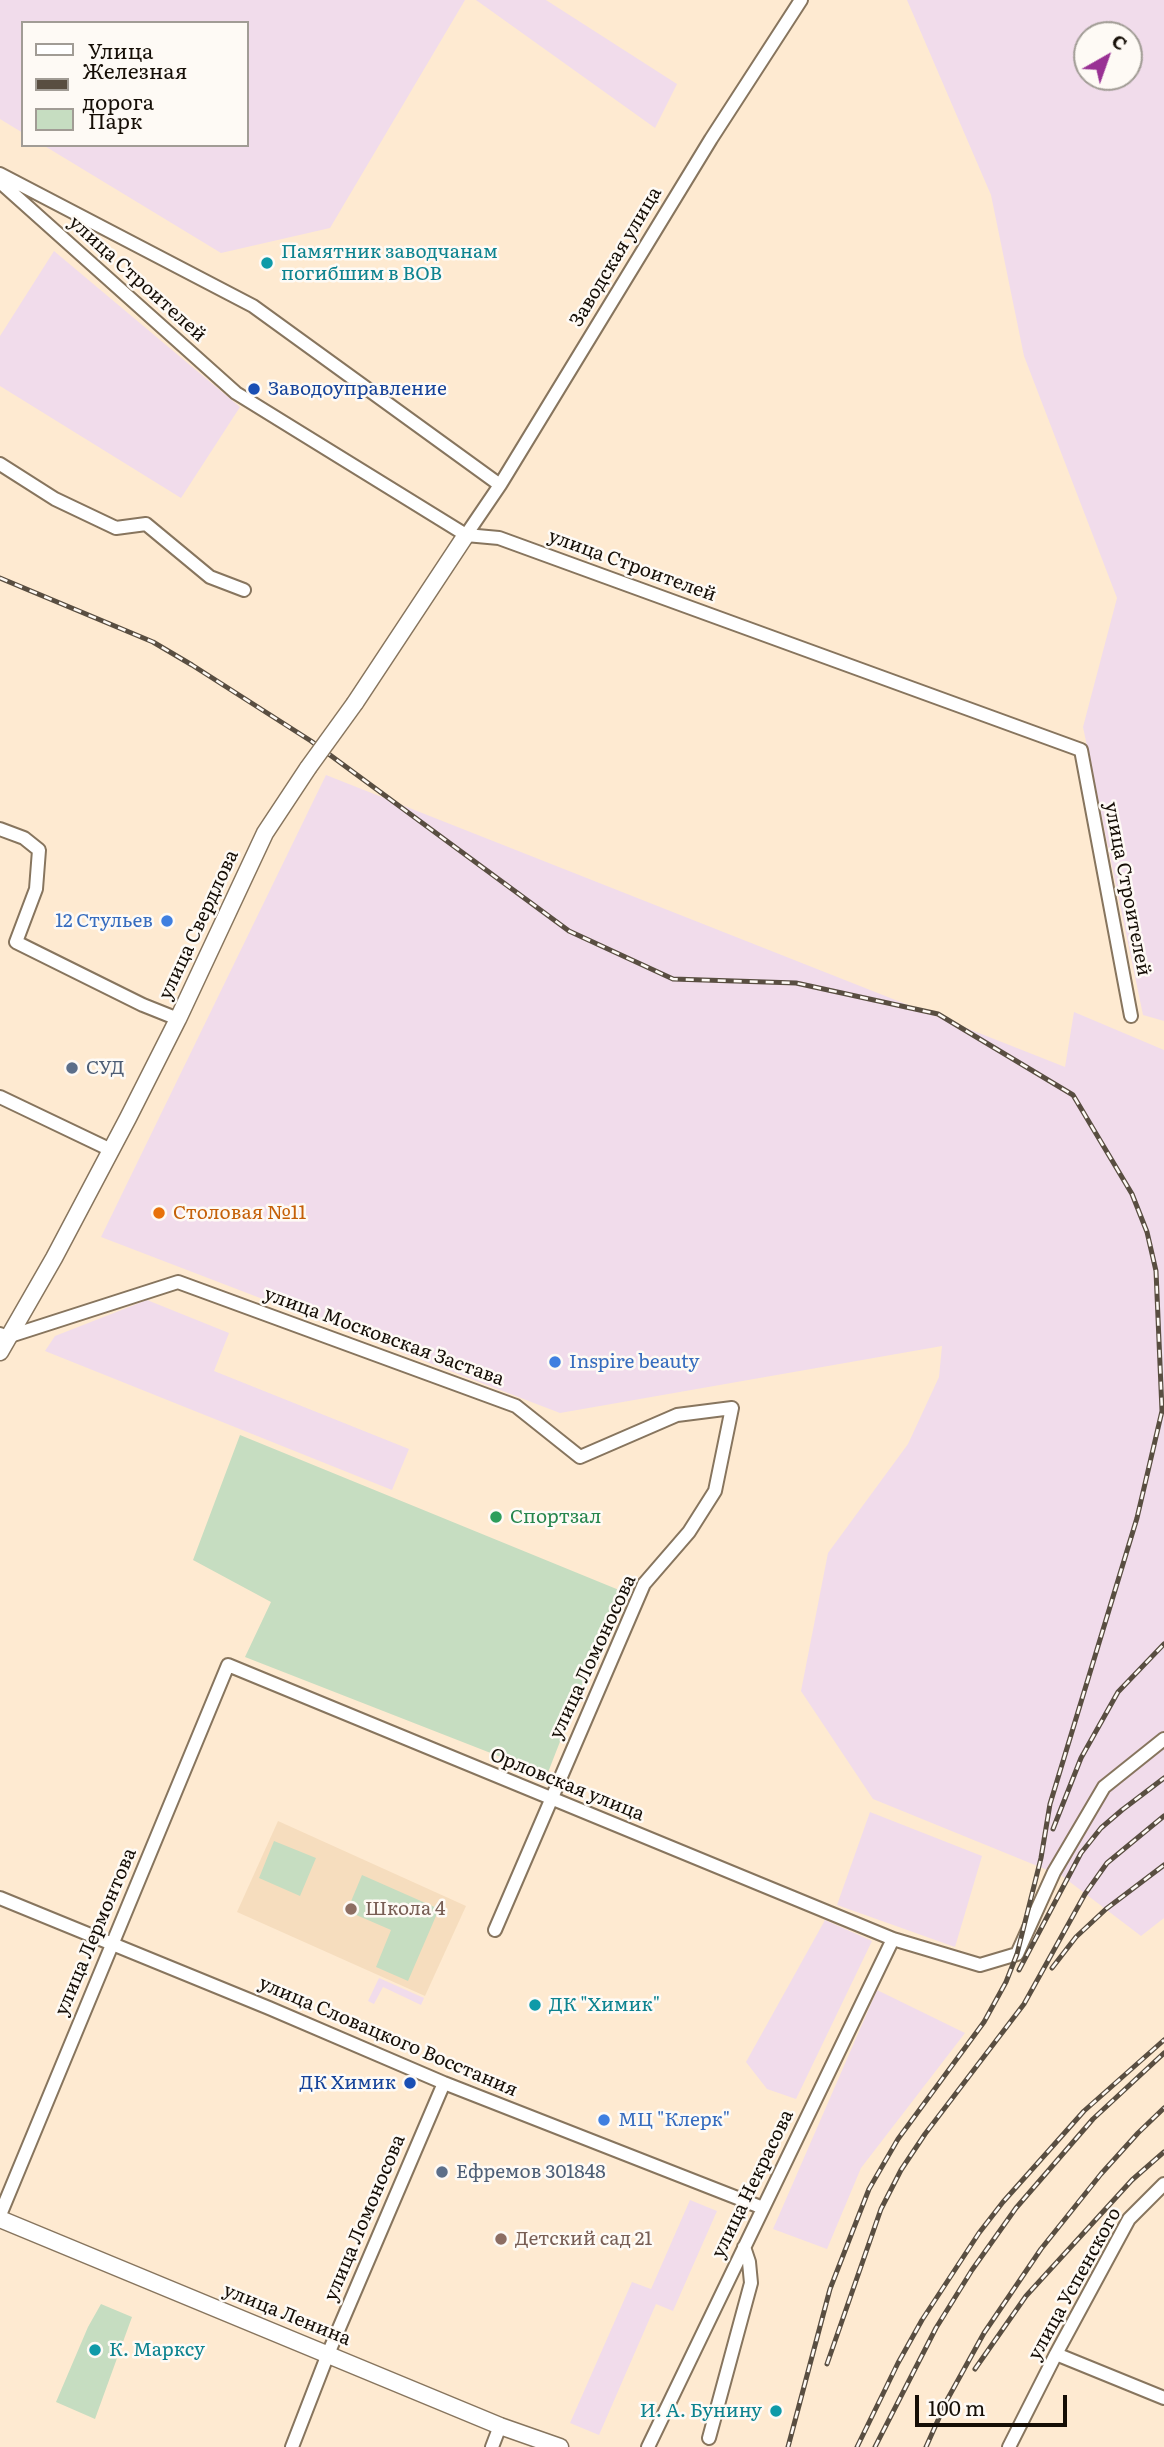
<!DOCTYPE html>
<html>
<head>
<meta charset="utf-8">
<style>
  body { margin:0 }
  #map { position:relative; width:1164px; height:2447px; overflow:hidden; background:#feead1; font-family:Literata,serif }
  canvas { display:block }
  .legend { position:absolute; left:21px; top:21px; width:228px; height:126px; box-sizing:border-box; background:#fefaf5; border:2px solid #a19c95; margin:0; padding:9px 12px; list-style:none; font-size:21px; color:#150e06 }
  .legend li { display:flex; align-items:center; gap:14px; height:35px }
  .legend b { width:35px; border:2px solid #a19c95 }
  .north { position:absolute; left:1073px; top:21px; width:70px; height:70px; box-sizing:border-box; background:#fefaf5; border:2px solid #a19c95; border-radius:50%; rotate:40deg; font-size:19px; font-weight:700; line-height:28px; text-align:center; color:#150e06 }
  .north::after { content:''; display:block; margin:auto; width:24px; height:32px; background:#993194; clip-path:polygon(50% 0,100% 100%,50% 72%,0 100%) }
  .scale { position:absolute; left:915px; top:2395px; width:152px; height:32px; box-sizing:border-box; border:4px solid #150e06; border-top:0; padding-left:9px; font-size:21px; line-height:24px; white-space:nowrap; color:#150e06; -webkit-text-stroke:5px #fefaf5; paint-order:stroke }
</style>
</head>
<body>
<div id="map">
<canvas width="1164" height="2447"></canvas>
<ul class="legend">
<li><b style="height:9px;background:#fff"></b>Улица</li>
<li><b style="height:9px;background:#594e41"></b>Железная дорога</li>
<li><b style="height:19px;background:#c6ddc1"></b>Парк</li>
</ul>
<div class="north">С</div>
<div class="scale">100 m</div>
</div>
<script>
const c = document.querySelector('canvas').getContext('2d');
c.lineJoin = 'round';
function fillPath(path, color) {
  c.fillStyle = color;
  c.fill(path, 'evenodd');
}
function poly(rows) {
  const path = new Path2D();
  for (const r of rows) {
    path.moveTo(r[0], r[1]);
    for (let i = 2; i < r.length; i += 2) path.lineTo(r[i], r[i + 1]);
  }
  return path;
}
function stroke(path, color, width, dash) {
  c.strokeStyle = color;
  c.lineWidth = width;
  c.lineCap = dash ? 'butt' : 'round';
  c.setLineDash(dash || []);
  c.stroke(path);
}
function label(font, color, halo, rows, align = 'center') {
  c.font = font + ' Literata,serif';
  c.lineWidth = 5;
  c.setLineDash([]);
  c.textBaseline = 'middle';
  c.strokeStyle = halo;
  c.fillStyle = color;
  for (const [text, x, y, turn = 0] of rows) {
    c.save();
    c.translate(x, y);
    c.rotate((+turn || 0) * Math.PI / 180);
    c.textAlign = isNaN(turn) ? turn : align;
    if (halo) c.strokeText(text, 0, 0);
    c.fillText(text, 0, 0);
    c.restore();
  }
}
fillPath(poly([
  [0,0,465,0,330,228,221,253,43,145,247,145,247,23,23,23,23,133,0,119],
  [476,0,546,0,677,84,655,128],
  [907,0,1164,0,1164,1021,1143,1015,1083,727,1117,598,1024,356,991,195],
  [1087,35,1129,35,1129,77,1087,77],
  [54,251,240,407,181,498,0,386,0,336],
  [326,775,1065,1067,1074,1012,1164,1050,1164,1918,1141,1936,1062,1876,873,1799,801,1691,828,1553,908,1444,939,1377,942,1346,560,1413,101,1237],
  [147,1300,229,1333,214,1371,409,1449,392,1490,45,1351,55,1336],
  [870,1812,982,1856,955,1947,837,1905],
  [825,1920,872,1941,796,2099,767,2089,746,2062],
  [379,1978,424,1998,421,2005,383,1987,374,2004,368,2001],
  [877,1990,965,2033,861,2168,827,2249,773,2229],
  [690,2200,717,2211,673,2311,656,2304,599,2435,570,2423,632,2282,651,2289]
]), '#f1dceb');
fillPath(poly([
  [278,1821,466,1906,425,1996,237,1912]
]), '#f6ddbe');
fillPath(poly([
  [240,1435,619,1590,547,1775,245,1657,271,1602,193,1560],
  [274,1841,316,1858,300,1896,259,1878],
  [362,1875,439,1909,408,1981,376,1967,391,1930,347,1911],
  [101,2304,132,2317,95,2419,56,2402,88,2327]
]), '#c6ddc1');
const minor = poly([
  [0,174,253,306,500,485],
  [0,182,236,393,466,535,499,538,1081,750,1131,1016],
  [0,464,55,499,116,528,146,524,210,577,244,590],
  [466,535,500,485,711,139,801,0],
  [0,829,24,838,39,850,36,889,16,942,143,1005,178,1019],
  [0,1097,111,1150],
  [0,1334,7,1337,178,1282,516,1406,580,1457,677,1415,732,1408,715,1491,689,1532,644,1584,495,1930],
  [0,1898,269,2008,444,2083,763,2208],
  [0,2215,228,1665,893,1939,980,1965,1017,1954,1054,1872,1104,1787,1164,1739],
  [1056,2354,1164,2398],
  [709,2438,751,2283,749,2262,744,2247],
  [292,2447,328,2354,444,2083],
  [492,2447,500,2426],
  [648,2447,893,1939],
  [1009,2447,1056,2354,1129,2219,1164,2184]
]);
const major = poly([
  [355,703,466,535],
  [0,1352,54,1258,128,1118,178,1019,265,833,308,768],
  [0,2219,500,2426,560,2447]
]);
stroke(minor, '#87755e', 16);
stroke(major, '#87755e', 19);
stroke(minor, '#fff', 12);
stroke(major, '#fff', 16);
const rail = poly([
  [0,578,153,642,192,665,311,741,569,931,673,979,796,983,938,1014,1073,1095,1132,1194,1147,1232,1156,1271,1162,1411,1137,1518,1050,1804,1041,1858,1017,1954,1006,1982,984,2022,898,2139,869,2189,830,2289,788,2447],
  [1053,1829,1081,1758,1118,1692,1164,1644],
  [1052,1968,1076,1937,1106,1909,1164,1865],
  [1019,1970,1081,1853,1101,1828,1122,1810,1164,1778],
  [827,2364,881,2209,901,2170,925,2134,1024,2004,1085,1894,1107,1863,1164,1816],
  [975,2369,1026,2296,1132,2180,1164,2152],
  [857,2447,898,2363,922,2320,979,2233,1003,2202,1084,2111,1164,2040],
  [875,2447,936,2328,972,2270,1016,2208,1093,2119,1164,2053],
  [926,2447,947,2400,984,2333,1041,2249,1101,2174,1138,2133,1164,2108]
]);
stroke(rail, '#594e41', 5);
stroke(rail, '#fefaf5', 2.5, [8]);
const majorBridge = poly([
  [308,768,355,703]
]);
stroke(majorBridge, '#87755e', 19, []);
stroke(majorBridge, '#fff', 16);
for (const [x, y, r, color] of [
  [267,263,7,"#0f9aa8"],
  [254,389,7,"#1a4fb4"],
  [167,921,7,"#3f7fe0"],
  [72,1068,7,"#5c6f8a"],
  [159,1213,7,"#e8710a"],
  [555,1362,7,"#3f7fe0"],
  [496,1517,7,"#2e9e5b"],
  [351,1909,7,"#8d6e63"],
  [535,2005,7,"#0f9aa8"],
  [410,2083,7,"#1a4fb4"],
  [604,2120,7,"#3f7fe0"],
  [442,2172,7,"#5c6f8a"],
  [501,2239,7,"#8d6e63"],
  [95,2350,7,"#0f9aa8"],
  [776,2411,7,"#0f9aa8"]
]) {
  const dot = new Path2D();
  dot.arc(x, y, r, 0, 2 * Math.PI);
  c.fillStyle = color;
  c.fill(dot);
  stroke(dot, '#fefaf5', 2.5);
}
label('19px', '#0d838f', '#fefaf5', [
  ["Памятник заводчанам",281,252],
  ["погибшим в ВОВ",281,274],
  ["ДК \"Химик\"",549,2005],
  ["К. Марксу",109,2350],
  ["И. А. Бунину",762,2411,"right"]
], 'left');
label('19px', '#150e06', '#fefaf5', [
  ["Заводская улица",616,257,-59],
  ["улица Строителей",137,279,42],
  ["улица Строителей",632,566,20],
  ["улица Строителей",1127,889,79],
  ["улица Свердлова",199,925,-65],
  ["улица Московская Застава",384,1337,20],
  ["улица Ломоносова",593,1657,-65],
  ["Орловская улица",567,1785,22],
  ["улица Лермонтова",96,1932,-67],
  ["улица Словацкого Восстания",388,2037,23],
  ["улица Некрасова",753,2184,-64],
  ["улица Ломоносова",365,2218,-67],
  ["улица Успенского",1075,2284,-61],
  ["улица Ленина",287,2315,22]
]);
label('19px', '#164399', '#fefaf5', [
  ["Заводоуправление",268,389],
  ["ДК Химик",396,2083,"right"]
], 'left');
label('19px', '#366cbe', '#fefaf5', [
  ["12 Стульев",153,921,"right"],
  ["Inspire beauty",569,1362],
  ["МЦ \"Клерк\"",618,2120]
], 'left');
label('19px', '#4e5e75', '#fefaf5', [
  ["СУД",86,1068],
  ["Ефремов 301848",456,2172]
], 'left');
label('19px', '#c56008', '#fefaf5', [
  ["Столовая №11",173,1213]
], 'left');
label('19px', '#27864d', '#fefaf5', [
  ["Спортзал",510,1517]
], 'left');
label('19px', '#785e54', '#fefaf5', [
  ["Школа 4",365,1909],
  ["Детский сад 21",515,2239]
], 'left');
</script>
</body>
</html>
